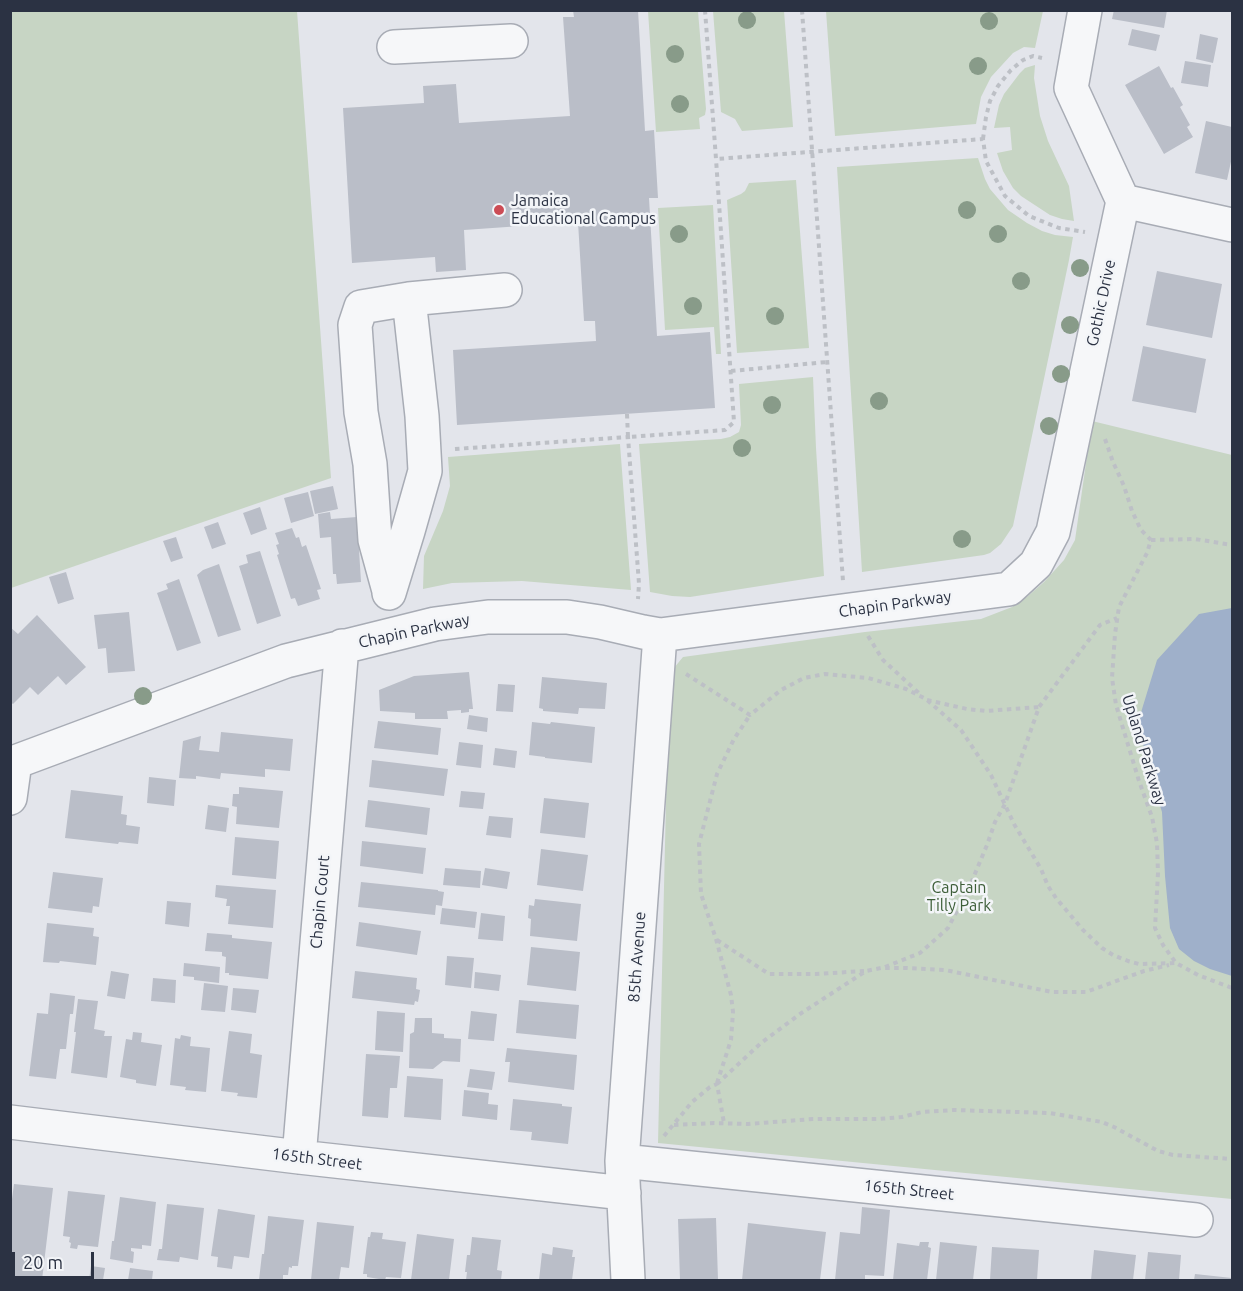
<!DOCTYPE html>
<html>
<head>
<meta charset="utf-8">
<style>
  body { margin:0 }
  #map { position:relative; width:1243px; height:1291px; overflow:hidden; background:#e3e5eb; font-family:Ubuntu,sans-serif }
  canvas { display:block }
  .frame { position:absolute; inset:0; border:12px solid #2b3243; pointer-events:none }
  .scale { position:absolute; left:12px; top:1252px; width:82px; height:27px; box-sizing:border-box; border:3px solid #2b3243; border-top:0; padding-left:8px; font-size:18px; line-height:21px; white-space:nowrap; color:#2b3243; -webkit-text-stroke:4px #f3f5f8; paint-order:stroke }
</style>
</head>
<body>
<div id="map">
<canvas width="1243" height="1291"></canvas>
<div class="frame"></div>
<div class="scale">20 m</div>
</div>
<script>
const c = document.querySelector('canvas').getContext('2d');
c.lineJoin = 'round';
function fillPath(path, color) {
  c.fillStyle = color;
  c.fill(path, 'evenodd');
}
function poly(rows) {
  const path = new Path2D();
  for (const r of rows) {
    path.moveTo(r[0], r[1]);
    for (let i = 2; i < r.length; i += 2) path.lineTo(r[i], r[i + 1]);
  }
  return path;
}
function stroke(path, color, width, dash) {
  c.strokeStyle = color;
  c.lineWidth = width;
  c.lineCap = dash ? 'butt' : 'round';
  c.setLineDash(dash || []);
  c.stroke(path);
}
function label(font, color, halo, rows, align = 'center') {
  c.font = font + ' Ubuntu,sans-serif';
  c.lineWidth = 5;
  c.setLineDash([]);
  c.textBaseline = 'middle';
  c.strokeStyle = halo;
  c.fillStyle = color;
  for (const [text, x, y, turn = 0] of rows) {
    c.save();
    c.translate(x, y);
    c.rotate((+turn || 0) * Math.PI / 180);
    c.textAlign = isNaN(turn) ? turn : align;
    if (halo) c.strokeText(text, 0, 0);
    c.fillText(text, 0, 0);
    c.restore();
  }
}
fillPath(poly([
  [10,11,297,11,331,478,11,588],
  [648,11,698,11,706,109,705,115,699,118,700,129,656,132],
  [713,11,784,11,793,127,742,131,735,119,721,112],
  [826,11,826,10,1043,11,1035,48,1024,47,1013,53,991,77,981,97,976,124,835,136],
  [1035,65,1034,78,1040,116,1048,141,1069,186,1074,221,1062,219,1050,215,1021,196,1013,188,1003,171,997,153,1012,150,1010,127,994,128,999,105,1004,94,1020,73,1025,68],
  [978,158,985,179,990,189,1008,210,1027,223,1042,231,1055,235,1073,237,1069,260,1013,526,1001,544,990,553,984,555,862,572,837,167],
  [796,180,809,348,737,353,727,200,741,194,745,191,749,183],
  [713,205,721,354,716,354,714,327,665,330,658,208],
  [813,377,816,448,824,576,690,597,672,596,650,592,639,444,721,439,730,437,739,432,741,425,739,384],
  [1092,421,1232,455,1232,1199,658,1143,669,674,683,657,865,632,981,619,1012,607,1028,596,1044,582,1064,560,1075,540],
  [620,444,631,590,522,581,452,583,423,589,424,556,443,511,450,486,448,457]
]), '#c7d5c4');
fillPath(poly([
  [1232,608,1232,976,1210,969,1194,961,1179,949,1170,928,1165,876,1162,812,1146,761,1139,719,1157,660,1199,614]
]), '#9fb0ca');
fillPath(poly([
  [573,10,638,10,645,131,654,130,658,198,649,198,657,336,710,332,715,408,457,425,453,350,596,341,595,321,584,321,578,222,464,230,466,270,436,272,435,257,352,263,343,108,424,103,423,86,456,84,459,123,570,116,563,17,574,17],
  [1114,10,1167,10,1164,28,1112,19],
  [1132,29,1160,35,1156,51,1128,45],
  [1200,34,1218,38,1213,63,1196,59],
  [1185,61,1211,65,1208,87,1181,83],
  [1159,66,1171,88,1173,87,1183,105,1180,107,1190,125,1187,127,1193,137,1164,154,1125,85],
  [1206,121,1232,127,1232,157,1227,180,1195,173],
  [1157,271,1222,284,1212,338,1146,325],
  [1143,346,1206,359,1196,413,1132,401],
  [333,486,338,509,315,514,310,491],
  [308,492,314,516,291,523,284,498],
  [260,507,267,529,251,535,243,513],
  [330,512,331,519,357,517,361,582,337,584,336,574,333,574,331,537,320,538,318,514],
  [218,522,226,544,212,549,204,527],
  [292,528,296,538,299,537,302,547,306,545,321,589,317,590,320,599,298,606,295,598,291,599,277,555,279,554,276,545,279,544,275,533],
  [176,537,183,558,171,562,163,541],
  [260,551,281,616,257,624,239,566,248,563,246,555],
  [219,564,241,630,218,637,197,575,203,570],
  [66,572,74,599,58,604,49,577],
  [179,579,201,643,177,651,157,593,168,589,166,584],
  [129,612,135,671,108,673,106,648,98,649,94,615],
  [37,615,86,667,66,685,58,676,38,695,30,687,13,704,10,702,10,627,18,634],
  [469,672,473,709,469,709,469,712,461,713,461,710,447,711,448,719,415,719,415,713,380,711,379,690,414,676],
  [542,677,607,683,605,709,579,708,578,714,543,711,543,709,539,708],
  [498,684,515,685,513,712,496,711],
  [469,715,488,718,487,732,467,729],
  [378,721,441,728,438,755,374,748],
  [532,722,550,724,551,722,595,727,592,763,545,758,545,757,529,755],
  [221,732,293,739,290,771,265,769,265,777,221,773,220,779,196,776,196,779,179,778,183,741,201,736,199,750,219,752],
  [459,742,483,745,481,768,456,765],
  [495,748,517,751,515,768,493,765],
  [372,760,448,769,444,796,369,787],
  [149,777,176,780,174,806,147,803],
  [239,787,283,791,279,828,236,824,237,807,232,806,233,794,239,794],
  [71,790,123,796,121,814,127,815,126,825,140,827,138,844,119,842,118,844,65,838],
  [461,791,485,793,483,809,459,807],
  [544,798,589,803,585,838,540,833],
  [368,800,430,808,427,835,365,827],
  [208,805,229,808,226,832,205,829],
  [489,816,513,818,511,838,486,835],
  [235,837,279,841,276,879,232,875],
  [362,841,426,848,423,874,360,866],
  [541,849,588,855,583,891,537,885],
  [445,868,481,871,480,888,443,885],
  [485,868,510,872,507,889,482,885],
  [53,872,103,878,99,907,93,906,92,913,48,908],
  [361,882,438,890,438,891,444,892,442,906,436,905,435,915,358,907],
  [216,885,276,890,273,928,228,924,230,906,226,906,227,899,215,897],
  [535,899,581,904,577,941,530,936,531,919,528,918,529,905,534,906],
  [167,901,191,903,189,927,165,924],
  [442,908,477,912,475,928,440,924],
  [481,913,505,916,503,941,478,939],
  [359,922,421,931,417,955,356,946],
  [47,923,94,928,93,936,99,937,96,965,60,961,59,963,43,962],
  [207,933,232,935,232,938,272,942,268,979,229,975,229,973,225,973,226,957,222,956,222,952,205,951],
  [531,947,580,952,576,991,527,985],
  [447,956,474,958,471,988,445,985],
  [184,963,220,967,219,983,194,980,194,977,183,976],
  [111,971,129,974,125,999,107,996],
  [355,971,417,978,416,989,420,990,418,1002,415,1001,414,1005,352,998],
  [475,972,501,975,499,991,474,988],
  [153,978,176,980,175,1003,151,1001],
  [204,983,228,986,225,1012,201,1010],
  [233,988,259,990,256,1013,231,1010],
  [50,993,75,996,73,1014,70,1014,66,1049,60,1049,56,1079,29,1076,37,1013,48,1014],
  [78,999,98,1001,94,1029,105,1031,104,1036,112,1036,107,1078,71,1073,76,1032,74,1032],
  [519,1000,579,1005,576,1039,516,1033],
  [377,1011,405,1013,403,1052,375,1050],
  [471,1011,497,1014,494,1041,468,1039],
  [415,1018,432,1018,432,1033,444,1034,444,1038,461,1039,460,1062,443,1061,433,1069,409,1068,410,1034,414,1032],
  [229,1031,252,1034,250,1053,262,1055,257,1098,237,1096,238,1093,221,1091],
  [133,1032,142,1033,141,1042,162,1045,156,1086,136,1083,136,1080,120,1077,126,1039,132,1040],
  [181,1035,191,1037,190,1046,210,1048,206,1092,185,1090,186,1087,170,1085,175,1038,180,1039],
  [507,1048,577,1055,574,1090,508,1082,510,1062,505,1062],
  [366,1054,400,1056,397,1088,390,1088,388,1118,362,1116],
  [470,1069,495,1072,492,1090,467,1087],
  [407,1076,443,1079,441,1120,404,1117],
  [464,1090,489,1093,488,1104,498,1105,497,1120,462,1116],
  [513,1099,562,1104,562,1106,572,1107,568,1144,531,1140,532,1132,510,1130],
  [14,1184,53,1188,42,1280,10,1278,10,1214],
  [68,1191,105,1195,98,1247,78,1245,77,1249,70,1248,71,1243,69,1242,70,1237,63,1236],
  [120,1197,156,1202,151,1246,142,1245,142,1249,131,1248,131,1251,134,1252,133,1263,110,1259,112,1241,114,1241],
  [167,1204,204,1208,198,1260,180,1257,179,1262,157,1260,159,1249,162,1249],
  [862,1207,890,1210,884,1276,865,1275,865,1280,835,1280,840,1232,860,1234],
  [218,1209,255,1215,249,1258,234,1256,232,1269,217,1267,218,1257,211,1256],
  [268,1216,304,1220,298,1266,292,1266,292,1268,289,1267,288,1275,283,1275,283,1280,269,1279,269,1280,259,1280,262,1254,264,1254],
  [716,1218,718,1280,680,1280,678,1219],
  [317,1222,354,1226,349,1268,341,1267,339,1280,311,1280],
  [748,1223,826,1232,820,1280,742,1280],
  [371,1232,383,1233,382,1239,406,1242,401,1278,386,1277,385,1280,367,1277,367,1274,363,1274,368,1237,370,1237],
  [417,1234,454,1239,449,1280,411,1280],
  [472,1237,501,1240,497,1270,502,1271,501,1280,466,1280,467,1272,465,1272,467,1255,470,1255],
  [920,1242,929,1242,928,1247,931,1248,927,1280,893,1280,897,1243,919,1246],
  [940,1242,977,1246,973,1280,936,1280],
  [553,1247,573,1250,572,1257,575,1257,572,1280,539,1280,542,1253,552,1255],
  [992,1247,1039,1250,1037,1280,990,1280],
  [1094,1250,1136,1255,1133,1280,1091,1280],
  [1148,1252,1181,1255,1179,1280,1145,1280],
  [91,1266,105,1268,103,1280,89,1280],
  [130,1268,153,1271,152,1280,128,1280],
  [1195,1274,1232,1278,1232,1280,1194,1280]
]), '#babec8');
const minor = poly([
  [394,47,511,41],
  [1123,201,1232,225],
  [389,591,375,540,370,464,361,412,355,325,361,307,409,299,505,290],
  [389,593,408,531,425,471,422,416,409,299],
  [10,798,15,762,286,661,435,624,488,617,567,617,600,622,643,632,660,635,1009,589,1036,564,1053,532,1123,201,1071,88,1085,10],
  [10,1122,299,1157,624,1193],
  [299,1157,342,646],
  [622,1161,1196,1220],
  [628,1280,622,1161,660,635]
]);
stroke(minor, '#a8acb5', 36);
stroke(poly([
  [705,10,716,159,983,139,986,161,1005,196,1029,216,1059,228,1085,232],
  [802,10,843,581],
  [983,139,986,117,990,101,998,86,1011,70,1023,60,1033,56,1042,58],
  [731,371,827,362],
  [627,414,628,437,725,430,734,422,716,159],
  [1105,439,1113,462,1124,486,1132,511,1141,530,1151,540,1147,553,1119,607,1115,634,1112,678,1116,705,1139,781,1152,817,1157,843,1158,873,1155,928,1163,945,1176,963,1198,975,1232,988],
  [455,449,628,437,639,584,638,599],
  [1151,540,1195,539,1232,545],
  [868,636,883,660,921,695],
  [686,674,750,715,781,690,804,678,825,674,868,678,906,689,926,699,961,730,991,775,1014,824,1041,869,1048,886,1056,898,1083,930,1102,948,1113,955,1128,961,1139,964,1176,963],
  [927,700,967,709,986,711,1039,707],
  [717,940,769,974,816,974,864,971],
  [885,967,920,953,948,928,969,888,987,845,995,822,1005,804,1039,707,1100,625,1117,618],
  [717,1083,731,1040,733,1012,731,995,716,939,701,894,699,844,717,774,734,739,750,715],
  [717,1084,761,1043,800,1014,866,971,881,968,906,968,945,970,1052,992,1086,992,1144,971,1169,965],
  [674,1125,714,1123,748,1124,813,1119,879,1119,902,1117,922,1112,954,1110,1049,1113,1102,1122,1114,1127,1158,1151,1173,1155,1232,1159],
  [664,1136,692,1102,710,1087,717,1084,724,1123]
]), '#bdc0c6', 4, [4.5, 4.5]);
stroke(minor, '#f6f7f9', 33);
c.fillStyle = '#889b89';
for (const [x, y] of [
  [747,20],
  [989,21],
  [675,54],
  [978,66],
  [680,104],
  [967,210],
  [679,234],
  [998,234],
  [1080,268],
  [1021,281],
  [693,306],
  [775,316],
  [1070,325],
  [1061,374],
  [879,401],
  [772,405],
  [1049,426],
  [742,448],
  [962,539],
  [143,696]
]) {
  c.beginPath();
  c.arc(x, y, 9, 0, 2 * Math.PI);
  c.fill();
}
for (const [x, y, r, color] of [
  [499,210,6,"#cc4c55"]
]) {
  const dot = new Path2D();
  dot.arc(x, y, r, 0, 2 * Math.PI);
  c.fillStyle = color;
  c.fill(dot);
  stroke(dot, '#f3f5f8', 2);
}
label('16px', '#2b3243', '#f3f5f8', [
  ["Jamaica",511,201],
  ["Educational Campus",511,219]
], 'left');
label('16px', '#2b3243', '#f3f5f8', [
  ["Gothic Drive",1101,303,-78],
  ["Chapin Parkway",895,604,-8],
  ["Chapin Parkway",414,631,-12],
  ["Upland Parkway",1144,750,73],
  ["Chapin Court",320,902,-85],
  ["85th Avenue",637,957,-86],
  ["165th Street",317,1159,7],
  ["165th Street",909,1190,6]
]);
label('16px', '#3d5e38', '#f3f5f8', [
  ["Captain",959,888],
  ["Tilly Park",959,906]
]);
</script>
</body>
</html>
